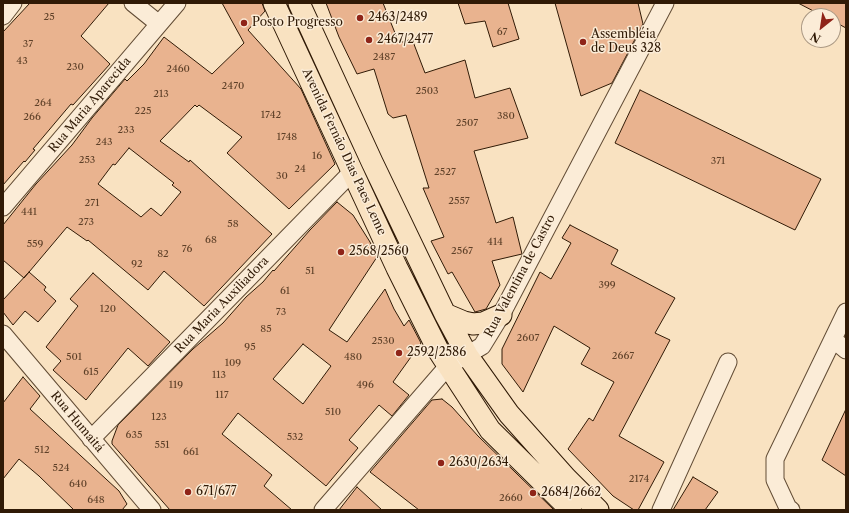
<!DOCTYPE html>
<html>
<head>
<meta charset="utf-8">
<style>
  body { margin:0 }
  #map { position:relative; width:849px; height:513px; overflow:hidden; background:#f9e2c1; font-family:"Libre Caslon Text",serif }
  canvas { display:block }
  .frame { position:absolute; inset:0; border:4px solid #301a06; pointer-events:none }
  .north { position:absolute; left:801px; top:8px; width:40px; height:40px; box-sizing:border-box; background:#fbecd7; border:1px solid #aa9883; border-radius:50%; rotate:210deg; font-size:11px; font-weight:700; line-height:16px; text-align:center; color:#301a06 }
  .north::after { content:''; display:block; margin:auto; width:14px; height:18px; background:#8f2418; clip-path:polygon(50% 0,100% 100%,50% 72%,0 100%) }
</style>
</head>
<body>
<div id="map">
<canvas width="849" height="513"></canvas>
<div class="frame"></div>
<div class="north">N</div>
</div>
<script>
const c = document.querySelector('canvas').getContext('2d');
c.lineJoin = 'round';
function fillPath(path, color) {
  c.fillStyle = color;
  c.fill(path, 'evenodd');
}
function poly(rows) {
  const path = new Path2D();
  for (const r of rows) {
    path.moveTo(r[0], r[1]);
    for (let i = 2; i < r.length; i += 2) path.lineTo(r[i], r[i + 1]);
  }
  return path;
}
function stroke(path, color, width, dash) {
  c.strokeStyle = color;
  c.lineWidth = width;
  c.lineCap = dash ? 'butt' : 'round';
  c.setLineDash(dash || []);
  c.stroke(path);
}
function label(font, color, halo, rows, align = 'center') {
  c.font = font + ' "Libre Caslon Text",serif';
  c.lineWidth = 3;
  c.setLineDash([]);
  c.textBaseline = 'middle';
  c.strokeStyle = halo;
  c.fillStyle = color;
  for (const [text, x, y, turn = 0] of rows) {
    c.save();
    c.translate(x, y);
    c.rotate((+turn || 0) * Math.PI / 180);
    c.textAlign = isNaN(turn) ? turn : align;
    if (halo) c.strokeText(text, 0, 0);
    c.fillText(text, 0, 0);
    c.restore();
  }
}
const building = poly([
  [30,3,109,3,81,36,110,64,73,105,71,104,33,149,35,150,25,162,24,161,3,185,3,32,30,3],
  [222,3,262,3,265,11,248,30,301,89,335,164,289,209,227,153,242,137,199,105,197,107,195,105,160,141,189,162,190,160,272,234,204,306,164,271,148,290,88,240,87,241,67,227,24,278,3,260,3,225,36,184,72,145,92,118,125,79,127,81,144,64,164,37,212,74,244,43,222,3],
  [129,148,174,183,172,185,181,192,161,216,151,208,141,217,98,184,113,164,115,165,129,148],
  [326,3,383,3,399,43,412,39,425,73,465,60,475,98,510,88,528,138,474,151,496,223,513,217,522,254,492,261,500,285,486,309,475,312,452,272,448,274,431,241,444,237,423,188,429,188,406,115,393,118,388,114,374,69,357,74,339,37,326,3],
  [458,3,508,3,519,39,493,47,485,21,465,24,458,3],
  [555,3,638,3,643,24,612,83,581,96,555,3],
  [798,3,846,3,846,28,833,21,833,16,823,16,798,3],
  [640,90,821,179,795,230,615,143,640,90],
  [337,202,353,215,370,242,377,257,329,330,347,342,385,289,394,309,404,326,409,320,421,343,393,382,409,395,392,416,379,405,349,440,358,448,326,486,238,413,222,434,272,475,264,486,292,510,170,510,112,444,112,441,118,425,193,349,223,323,246,297,263,282,273,270,274,271,310,230,337,202],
  [303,344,331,366,303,404,273,379,303,344],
  [570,225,618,250,611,264,675,298,655,333,670,340,619,436,664,462,638,510,634,510,613,496,568,449,589,418,593,421,614,382,581,364,590,348,554,326,523,392,502,364,502,349,540,272,551,279,571,243,562,238,570,225],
  [29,272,46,287,44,290,56,301,38,322,25,311,13,325,3,312,3,300,29,272],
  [93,273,170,342,148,366,128,348,86,400,53,370,61,361,46,347,78,306,70,299,93,273],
  [23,377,40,396,30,409,119,491,127,504,122,510,74,510,39,476,19,459,3,479,3,403,23,377],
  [442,399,452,407,478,436,554,510,419,510,370,472,432,400,442,399],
  [846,409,846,476,822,460,846,409],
  [693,477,718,492,705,510,673,510,693,477],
  [357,487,382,510,339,510,357,487]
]);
fillPath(building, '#e9b38f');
stroke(building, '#301a06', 1);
const minor = poly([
  [133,3,159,24],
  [3,16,13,3],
  [3,207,177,3],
  [3,334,152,510],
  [833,339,846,350],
  [91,439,353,171],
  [323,510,448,366,482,346,501,315,665,3],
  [661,510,728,362],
  [791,510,788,508,775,480,775,459,846,312]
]);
const major = poly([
  [274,3,397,268,438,350,490,430,571,510],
  [299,3,372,162,445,314,467,355,509,414,566,478,598,510],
  [445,314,464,322,473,324,483,323,501,315]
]);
stroke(minor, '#624c35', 19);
stroke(major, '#301a06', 23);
stroke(minor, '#fbecd7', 17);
stroke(major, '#f9e2c1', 21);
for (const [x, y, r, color] of [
  [360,18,4,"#8f2418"],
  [244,23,4,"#8f2418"],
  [369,40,4,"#8f2418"],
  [583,42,4,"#8f2418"],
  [341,252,4,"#8f2418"],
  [399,353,4,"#8f2418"],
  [441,463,4,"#8f2418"],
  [188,492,4,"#8f2418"],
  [533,493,4,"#8f2418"]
]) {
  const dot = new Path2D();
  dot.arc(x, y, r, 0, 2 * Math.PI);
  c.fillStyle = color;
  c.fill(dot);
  stroke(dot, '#fbecd7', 1.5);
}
label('10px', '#5e4028', null, [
  ["25",49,17],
  ["67",502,32],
  ["37",28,44],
  ["2487",384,57],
  ["43",22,61],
  ["230",75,67],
  ["2460",178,69],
  ["2470",233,86],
  ["2503",427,91],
  ["213",161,94],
  ["264",43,103],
  ["225",143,111],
  ["1742",271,115],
  ["380",506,116],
  ["266",32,117],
  ["2507",467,123],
  ["233",126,130],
  ["1748",287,137],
  ["243",104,142],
  ["16",317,156],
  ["253",87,160],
  ["371",718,161],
  ["24",300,169],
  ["2527",445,172],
  ["30",282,176],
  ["2557",459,201],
  ["271",92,203],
  ["441",29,212],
  ["273",86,222],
  ["58",233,224],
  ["68",211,240],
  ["414",495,242],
  ["559",35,244],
  ["76",187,249],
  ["2567",462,251],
  ["82",163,254],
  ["92",137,264],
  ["51",310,271],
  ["399",607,285],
  ["61",285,291],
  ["120",108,309],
  ["73",281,312],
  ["85",266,329],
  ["2607",528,338],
  ["2530",383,341],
  ["95",250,347],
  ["2667",623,356],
  ["501",74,357],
  ["480",353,357],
  ["109",233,363],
  ["615",91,372],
  ["113",219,375],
  ["119",176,385],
  ["496",365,385],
  ["117",222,395],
  ["510",333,412],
  ["123",159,417],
  ["635",134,435],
  ["532",295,437],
  ["551",162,445],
  ["512",42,450],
  ["661",191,452],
  ["524",61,468],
  ["2174",639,479],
  ["640",78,484],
  ["2660",511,498],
  ["648",96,500]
]);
label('12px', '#301a06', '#fbecd7', [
  ["2463/2489",368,18],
  ["Posto Progresso",252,23],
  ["Assembléia",591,35],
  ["de Deus 328",591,49],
  ["2467/2477",377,40],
  ["2568/2560",349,252],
  ["2592/2586",407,353],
  ["2630/2634",449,463],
  ["671/677",196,492],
  ["2684/2662",541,493]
], 'left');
label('12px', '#301a06', '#fbecd7', [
  ["Rua Maria Aparecida",90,105,-50],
  ["Avenida Fernão Dias Paes Leme",344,152,65],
  ["Rua Valentina de Castro",520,276,-62],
  ["Rua Maria Auxiliadora",222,305,-46],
  ["Rua Humaitá",77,422,50]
]);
</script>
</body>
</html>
